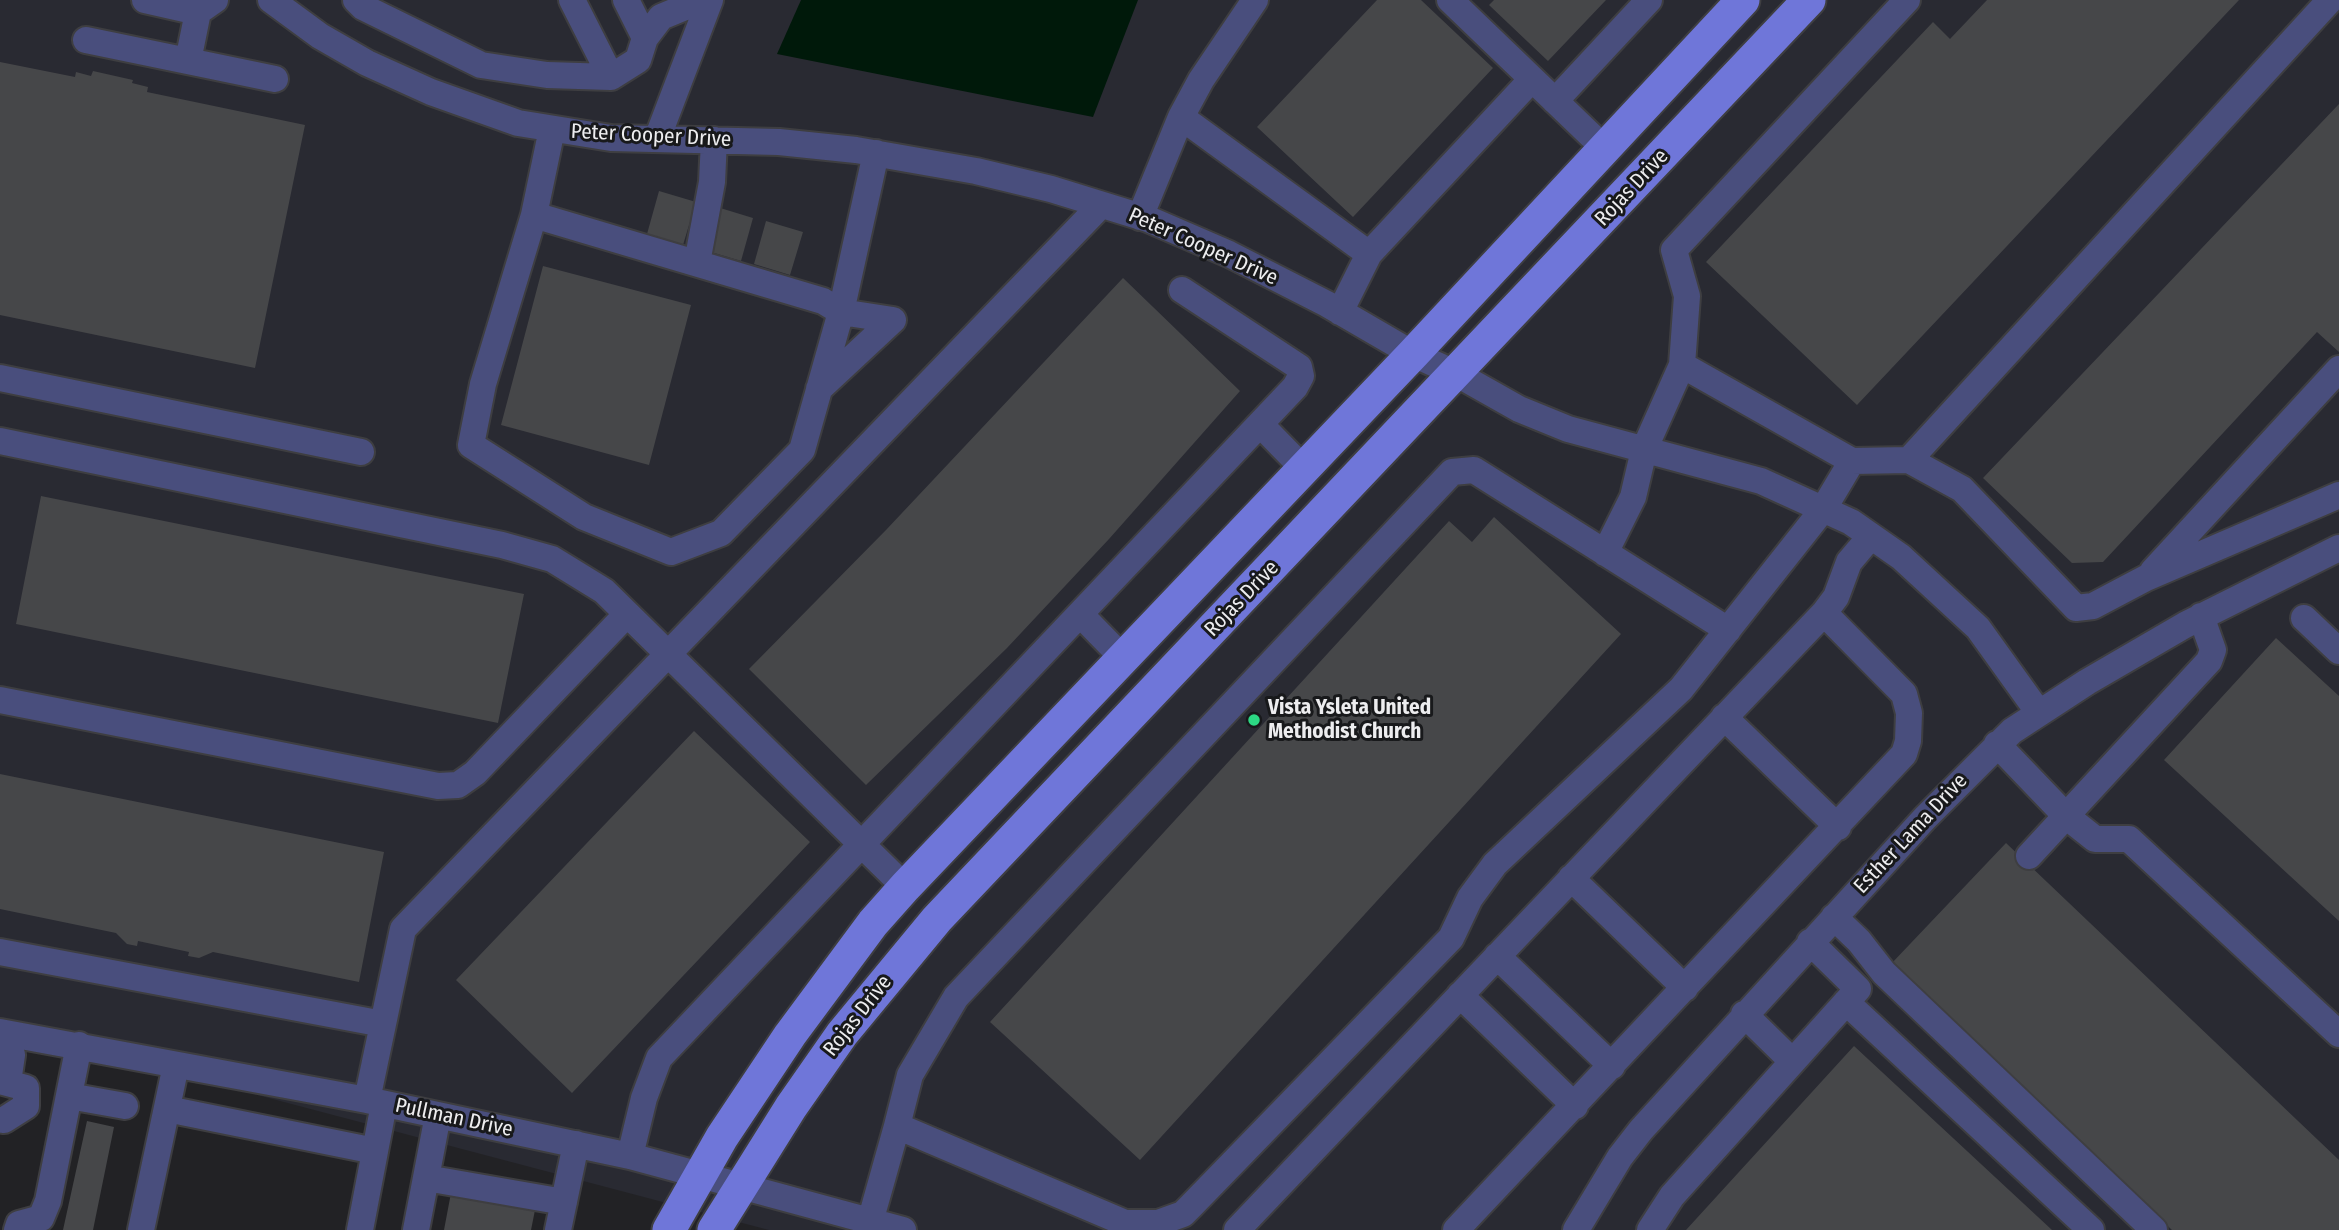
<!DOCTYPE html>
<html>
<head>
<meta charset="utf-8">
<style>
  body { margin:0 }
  canvas { display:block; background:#222225 }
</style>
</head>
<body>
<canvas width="2339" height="1230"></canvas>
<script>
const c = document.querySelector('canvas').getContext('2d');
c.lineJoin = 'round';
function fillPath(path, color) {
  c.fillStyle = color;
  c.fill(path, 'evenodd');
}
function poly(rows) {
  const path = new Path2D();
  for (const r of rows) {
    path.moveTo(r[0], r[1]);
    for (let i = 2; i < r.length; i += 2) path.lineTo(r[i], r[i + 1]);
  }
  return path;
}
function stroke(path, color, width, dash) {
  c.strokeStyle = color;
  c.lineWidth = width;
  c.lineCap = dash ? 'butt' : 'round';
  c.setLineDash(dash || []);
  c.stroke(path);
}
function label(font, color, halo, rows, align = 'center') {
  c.font = font + ' "Fira Sans Condensed",sans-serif';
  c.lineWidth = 6;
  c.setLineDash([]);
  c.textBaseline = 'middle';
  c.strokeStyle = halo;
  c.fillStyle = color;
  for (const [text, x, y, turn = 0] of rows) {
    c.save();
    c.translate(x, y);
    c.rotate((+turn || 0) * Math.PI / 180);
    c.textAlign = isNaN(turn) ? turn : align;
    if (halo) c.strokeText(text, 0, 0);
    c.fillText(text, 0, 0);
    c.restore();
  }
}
fillPath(poly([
  [0,0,2339,0,2339,1230,769,1230,0,1027]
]), '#292a32');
fillPath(poly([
  [801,0,1138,0,1093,117,777,54]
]), '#00190a');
fillPath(poly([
  [1377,0,1421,0,1493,68,1353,217,1257,127],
  [1494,0,1606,0,1548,61,1489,5],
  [1987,0,2239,0,1857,405,1706,262,1933,22,1950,39],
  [0,62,75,77,76,72,91,76,93,71,133,80,132,83,148,87,147,92,305,125,255,368,0,315],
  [2339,104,2339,352,2317,332,2103,562,2072,563,1983,478],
  [659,191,696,202,683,245,647,234],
  [717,207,753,218,741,261,704,250],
  [766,221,803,232,790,275,754,264],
  [543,266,691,305,649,465,501,425],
  [1123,278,1240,391,1109,539,1007,648,866,785,749,669,886,530],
  [41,496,524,594,498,723,16,624],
  [1494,517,1621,634,1140,1160,990,1022,1449,521,1472,542],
  [2276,638,2339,696,2339,921,2164,760],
  [694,731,810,842,572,1093,456,980],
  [0,774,384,852,359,982,213,952,199,958,188,956,189,952,138,941,137,946,127,944,116,933,0,909],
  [2006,843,2339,1160,2339,1230,2172,1230,1891,964],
  [1854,1046,2052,1230,1686,1230],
  [87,1121,114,1127,93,1230,63,1230],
  [451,1193,535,1210,531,1230,444,1230]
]), '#464749');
const minor = poly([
  [145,0,198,12],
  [271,0,320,36,367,63,431,92,518,123,611,138,779,142,856,150,976,171,1051,189,1148,219,1229,254,1327,304,1413,354,1457,374,1519,409,1568,429,1761,481,1851,522,1901,557,1978,628,2039,713],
  [356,0,363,7,481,65,547,75,611,77,638,60,645,38,661,17,702,0],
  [572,0,611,77],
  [626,0,645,38],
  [1450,0,1603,147],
  [86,40,275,79],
  [188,61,198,12,215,0],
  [1555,101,1649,0],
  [1181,117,1201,80,1255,0],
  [657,139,710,0],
  [534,215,823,301,841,312,802,450,721,533,671,552,584,517,471,445,483,384,534,215],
  [534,215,552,129],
  [1140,217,1181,117,1369,254],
  [697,263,712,182,714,140],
  [1340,312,1369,254,1532,79],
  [0,378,361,452],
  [819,389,893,320,841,312,876,153],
  [1260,424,1303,468],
  [0,441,502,545,552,559,604,591,905,887],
  [1909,460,2330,0],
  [1852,461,1909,460,1962,489,2076,608,2093,606,2146,578,2339,495],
  [1605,553,1633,497,1644,450,1682,365,1687,296,1674,250,1907,0],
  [2153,571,2339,369],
  [1080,614,1123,658],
  [2304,618,2339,651],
  [0,700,438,786,458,785,475,773,627,614],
  [1724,717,1838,827],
  [1997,744,2066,816,2095,839,2129,839,2339,1034],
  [2029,856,2209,661,2213,650,2201,616],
  [1571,878,1685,988],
  [1834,917,1859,941,1884,973,2154,1230],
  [0,952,383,1024],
  [1497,956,1612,1066],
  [1460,995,1575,1106],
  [1846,1002,2091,1230],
  [1744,1014,1792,1061],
  [0,1032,367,1100,630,1156,903,1230],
  [5,1033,5,1048,12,1055,8,1082],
  [0,1081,26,1088,26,1106,4,1120],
  [69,1096,125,1106],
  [367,1100,403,929,1101,205],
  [167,1109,375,1151],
  [897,1126,910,1075,956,997,1452,472,1474,470,1728,630],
  [630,1156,644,1098,659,1058,1295,387,1301,376,1299,367,1182,290],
  [426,1178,564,1202],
  [870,1222,897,1126,1125,1223,1123,1230],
  [1125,1223,1158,1223,1183,1214,1191,1206,1451,938,1470,898,1495,864,1681,689,1824,508,1852,461,1682,365],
  [17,1230,19,1224,41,1218,48,1201,79,1045],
  [141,1230,176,1065],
  [360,1230,384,1104],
  [416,1230,438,1115],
  [558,1230,576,1144],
  [1237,1230,1824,613,1836,597,1849,562,1871,536],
  [1456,1230,1904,754,1908,741,1909,713,1904,694,1824,613],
  [1576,1230,1620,1157,1641,1130,1925,818,2012,731,2087,682,2185,625,2339,548],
  [1650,1230,1672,1196,1858,989,1810,942]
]);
const major = poly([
  [669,1230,722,1137,790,1035,873,923,905,887,1413,354,1743,0],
  [714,1230,791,1107,842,1034,937,919,1809,0]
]);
stroke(minor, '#3e3e41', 30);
stroke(major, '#3e3e41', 37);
stroke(minor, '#494e7d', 26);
stroke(major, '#6f76d9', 33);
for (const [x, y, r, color] of [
  [1254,720,7,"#2cd884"]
]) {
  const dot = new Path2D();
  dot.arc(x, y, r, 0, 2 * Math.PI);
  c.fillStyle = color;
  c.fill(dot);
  stroke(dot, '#18191b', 2.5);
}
label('21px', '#ededef', '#18191b', [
  ["Peter Cooper Drive",651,136,3],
  ["Rojas Drive",1632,188,-47],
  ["Peter Cooper Drive",1203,247,24],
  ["Rojas Drive",1242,599,-46],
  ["Esther Lama Drive",1911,834,-47],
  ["Rojas Drive",858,1016,-52],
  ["Pullman Drive",454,1118,12]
]);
label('bold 21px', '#ededef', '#18191b', [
  ["Vista Ysleta United",1268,708],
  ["Methodist Church",1268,732]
], 'left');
</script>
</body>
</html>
